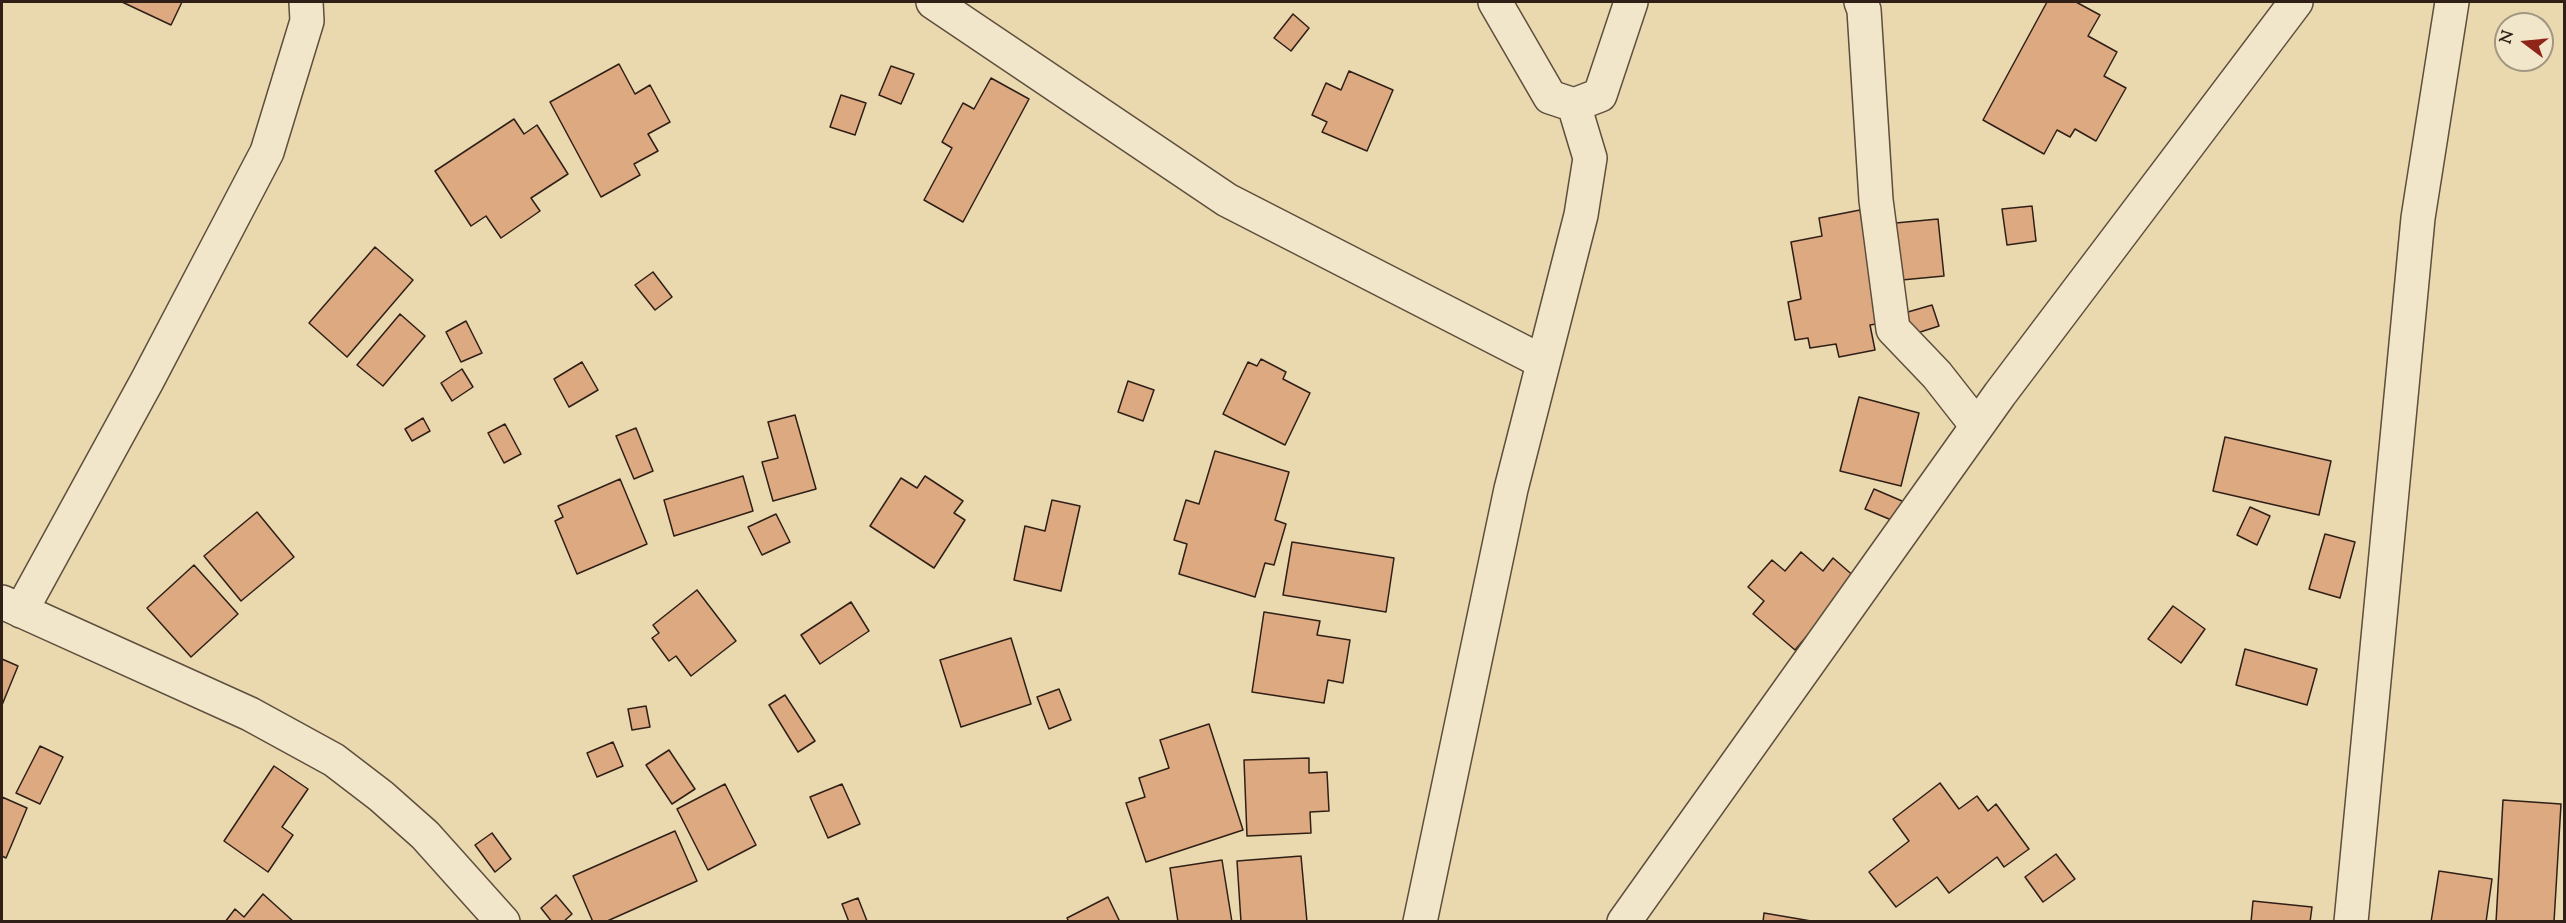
<!DOCTYPE html>
<html>
<head>
<meta charset="utf-8">
<style>
  body { margin:0 }
  #map { position:relative; width:2566px; height:923px; overflow:hidden; background:#ead9ae; font-family:"Sorts Mill Goudy",serif }
  canvas { display:block }
  .frame { position:absolute; inset:0; border:3px solid #2f1f17; pointer-events:none }
  .north { position:absolute; left:2494px; top:12px; width:60px; height:60px; box-sizing:border-box; background:#f1e6ca; border:2px solid #a39682; border-radius:50%; rotate:286deg; font-size:16px; font-weight:700; line-height:24px; text-align:center; color:#2f1f17 }
  .north::after { content:''; display:block; margin:auto; width:21px; height:27px; background:#8f2418; clip-path:polygon(50% 0,100% 100%,50% 72%,0 100%) }
</style>
</head>
<body>
<div id="map">
<canvas width="2566" height="923"></canvas>
<div class="frame"></div>
<div class="north">N</div>
</div>
<script>
const c = document.querySelector('canvas').getContext('2d');
c.lineJoin = 'round';
function fillPath(path, color) {
  c.fillStyle = color;
  c.fill(path, 'evenodd');
}
function poly(rows) {
  const path = new Path2D();
  for (const r of rows) {
    path.moveTo(r[0], r[1]);
    for (let i = 2; i < r.length; i += 2) path.lineTo(r[i], r[i + 1]);
  }
  return path;
}
function stroke(path, color, width, dash) {
  c.strokeStyle = color;
  c.lineWidth = width;
  c.lineCap = dash ? 'butt' : 'round';
  c.setLineDash(dash || []);
  c.stroke(path);
}
const building = poly([
  [122,2,182,2,171,25,122,2],
  [2047,2,2076,2,2100,15,2088,36,2117,52,2104,76,2126,88,2096,141,2075,129,2070,137,2057,130,2044,154,1983,120,2047,2],
  [1293,14,1309,28,1291,51,1274,38,1293,14],
  [619,64,635,94,650,85,670,122,648,134,658,151,634,164,640,175,601,197,550,102,619,64],
  [891,66,914,74,901,104,879,95,891,66],
  [1349,71,1393,90,1367,151,1322,132,1327,122,1312,115,1326,83,1341,90,1349,71],
  [991,78,1029,99,963,222,924,200,952,148,942,142,963,103,974,109,991,78],
  [841,95,866,103,855,135,830,127,841,95],
  [514,119,524,134,537,125,568,174,531,198,540,211,501,238,486,216,471,226,435,171,514,119],
  [2032,206,2036,241,2007,245,2002,209,2032,206],
  [1860,210,1882,323,1870,325,1875,350,1839,357,1836,344,1810,348,1808,338,1795,340,1788,302,1801,299,1791,242,1822,236,1819,218,1860,210],
  [1938,219,1944,276,1891,281,1885,224,1938,219],
  [375,247,413,280,347,357,309,323,375,247],
  [653,272,672,297,655,310,635,285,653,272],
  [1932,305,1939,326,1908,336,1901,314,1932,305],
  [400,314,425,336,383,386,357,365,400,314],
  [466,321,482,353,461,362,446,332,466,321],
  [1261,359,1286,372,1283,379,1310,393,1285,445,1223,414,1248,362,1257,366,1261,359],
  [582,362,598,390,569,407,554,379,582,362],
  [462,369,473,387,452,401,441,383,462,369],
  [1128,381,1154,390,1143,421,1118,412,1128,381],
  [1859,397,1919,413,1901,486,1840,471,1859,397],
  [795,415,816,489,773,501,762,462,778,458,768,422,795,415],
  [423,418,430,431,412,441,405,429,423,418],
  [505,424,521,454,504,463,488,433,505,424],
  [636,428,653,471,634,479,616,436,636,428],
  [2225,437,2331,461,2319,515,2213,491,2225,437],
  [1215,451,1289,472,1275,520,1286,524,1274,565,1265,563,1255,597,1179,574,1187,544,1174,540,1186,500,1199,504,1215,451],
  [743,476,753,511,674,536,664,500,743,476],
  [925,476,963,501,954,513,965,520,934,568,870,526,901,478,917,488,925,476],
  [620,479,647,544,577,574,555,521,563,517,558,506,620,479],
  [1874,489,1909,504,1901,524,1865,509,1874,489],
  [1052,500,1080,506,1061,591,1014,580,1025,526,1045,531,1052,500],
  [2250,507,2270,516,2257,545,2237,535,2250,507],
  [257,512,294,557,241,601,204,556,257,512],
  [776,514,790,542,762,555,748,527,776,514],
  [2325,534,2355,542,2340,598,2309,589,2325,534],
  [1292,542,1394,558,1386,612,1283,595,1292,542],
  [1801,552,1823,571,1833,558,1856,578,1795,650,1753,614,1764,601,1748,587,1772,560,1785,571,1801,552],
  [194,565,238,614,191,657,147,608,194,565],
  [697,590,736,641,691,676,676,656,669,661,652,638,659,633,653,625,697,590],
  [851,602,869,631,820,664,801,635,851,602],
  [2173,606,2205,629,2181,663,2148,639,2173,606],
  [1264,612,1320,621,1317,635,1350,640,1343,683,1328,680,1324,703,1252,692,1264,612],
  [1011,638,1031,704,961,727,940,660,1011,638],
  [2245,649,2317,669,2307,705,2236,685,2245,649],
  [2,659,18,666,2,705,2,659],
  [1059,689,1071,720,1049,729,1037,697,1059,689],
  [785,695,815,741,798,752,769,705,785,695],
  [646,706,650,727,632,730,628,709,646,706],
  [1209,724,1243,830,1146,862,1126,803,1145,797,1139,778,1169,768,1160,740,1209,724],
  [613,742,623,766,597,777,587,753,613,742],
  [40,746,63,757,40,804,16,793,40,746],
  [669,750,695,789,672,804,646,765,669,750],
  [1309,758,1309,773,1327,772,1329,811,1310,812,1311,833,1247,836,1244,760,1309,758],
  [274,766,308,789,282,827,293,835,268,872,224,841,274,766],
  [1940,783,1959,809,1977,796,1988,811,1996,804,2029,849,2004,867,1997,857,1949,893,1937,877,1896,907,1869,872,1909,841,1893,819,1940,783],
  [725,784,756,845,708,870,677,809,725,784],
  [842,784,860,824,828,838,810,797,842,784],
  [2,797,27,808,6,858,2,856,2,797],
  [2503,800,2561,804,2554,922,2496,922,2503,800],
  [675,831,697,881,605,922,593,922,573,876,675,831],
  [492,833,511,859,495,872,475,845,492,833],
  [2056,854,2075,879,2043,902,2025,877,2056,854],
  [1301,856,1307,922,1241,922,1237,861,1301,856],
  [1222,860,1232,922,1178,922,1170,868,1222,860],
  [2439,871,2492,879,2486,922,2431,922,2439,871],
  [263,894,294,922,225,922,235,909,244,917,263,894],
  [556,895,572,914,563,922,552,922,541,908,556,895],
  [1108,897,1120,922,1069,922,1067,918,1108,897],
  [858,898,867,921,849,922,842,904,858,898],
  [2253,901,2312,907,2310,922,2251,922,2253,901],
  [1764,913,1817,922,1763,922,1764,913]
]);
fillPath(building, '#dca981');
stroke(building, '#2f1f17', 1.5);
const street = poly([
  [933,2,1227,200,1543,362],
  [1495,2,1550,97,1574,105,1600,95,1631,2],
  [1861,2,1864,10,1876,200,1893,329,1937,375,1977,426],
  [2,602,250,714,334,760,381,796,425,835,503,922],
  [21,611,147,381,267,152,307,21,306,2],
  [1420,922,1511,489,1581,215,1590,158,1574,105],
  [1624,922,2000,394,2296,2],
  [2351,922,2418,218,2452,2]
]);
stroke(street, '#5e4e3d', 36);
stroke(street, '#f1e6ca', 33);
</script>
</body>
</html>
